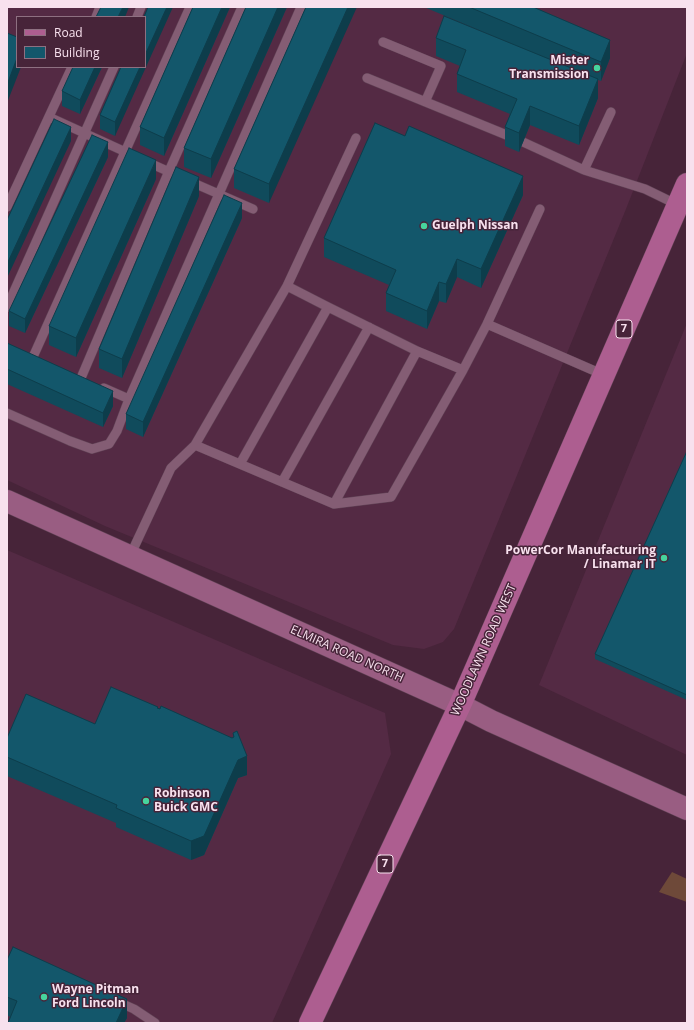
<!DOCTYPE html>
<html>
<head>
<meta charset="utf-8">
<style>
  body { margin:0 }
  #map { position:relative; width:694px; height:1030px; overflow:hidden; background:#472439; font-family:"Open Sans",sans-serif }
  canvas { display:block }
  .frame { position:absolute; inset:0; border:8px solid #f8e1ee; pointer-events:none }
  .legend { position:absolute; left:16px; top:16px; width:130px; height:52px; box-sizing:border-box; background:#472439; border:1px solid #8e7081; margin:0; padding:5px 7px; list-style:none; font-size:12px; color:#f8e1ee }
  .legend li { display:flex; align-items:center; gap:8px; height:20px }
  .legend b { width:20px; border:1px solid #8e7081 }
</style>
</head>
<body>
<div id="map">
<canvas width="694" height="1030"></canvas>
<div class="frame"></div>
<ul class="legend">
<li><b style="height:5px;background:#ad5e90"></b>Road</li>
<li><b style="height:11px;background:#13576b"></b>Building</li>
</ul>
</div>
<script>
const c = document.querySelector('canvas').getContext('2d');
c.lineJoin = 'round';
function fillPath(path, color) {
  c.fillStyle = color;
  c.fill(path, 'evenodd');
}
function poly(rows) {
  const path = new Path2D();
  for (const r of rows) {
    path.moveTo(r[0], r[1]);
    for (let i = 2; i < r.length; i += 2) path.lineTo(r[i], r[i + 1]);
  }
  return path;
}
function stroke(path, color, width, dash) {
  c.strokeStyle = color;
  c.lineWidth = width;
  c.lineCap = dash ? 'butt' : 'round';
  c.setLineDash(dash || []);
  c.stroke(path);
}
function label(font, color, halo, rows, align = 'center') {
  c.font = font + ' "Open Sans",sans-serif';
  c.lineWidth = 3;
  c.setLineDash([]);
  c.textBaseline = 'middle';
  c.strokeStyle = halo;
  c.fillStyle = color;
  for (const [text, x, y, turn = 0] of rows) {
    c.save();
    c.translate(x, y);
    c.rotate((+turn || 0) * Math.PI / 180);
    c.textAlign = isNaN(turn) ? turn : align;
    if (halo) c.strokeText(text, 0, 0);
    c.fillText(text, 0, 0);
    c.restore();
  }
}
fillPath(poly([
  [7,7,687,7,687,53,626,209,454,629,443,642,424,649,393,645,105,526,7,480],
  [17,17,145,17,145,67,17,67],
  [687,323,687,755,539,685],
  [7,550,385,713,391,754,272,1023,7,1023]
]), '#542a44');
fillPath(poly([
  [672,872,687,879,687,902,659,892]
]), '#6e4939');
const lane = poly([
  [96,17,100,7],
  [137,17,141,7],
  [383,42,441,66,425,102],
  [367,78,509,136],
  [49,117,130,154],
  [523,142,584,170,645,189,678,205],
  [145,161,174,174],
  [584,170,611,112],
  [189,181,253,209],
  [7,207,72,67],
  [287,286,356,138],
  [7,307,114,67],
  [487,324,540,209],
  [33,357,190,7],
  [81,378,169,171,242,7],
  [129,399,301,7],
  [7,413,70,441,92,449,109,444,117,431,129,399,104,388],
  [195,445,334,504,391,497,463,370],
  [240,464,328,307],
  [282,482,369,327],
  [334,504,417,351],
  [130,556,171,468,195,445,287,286,328,307,417,351,463,370,487,324,604,375],
  [116,1001,134,1009,155,1023]
]);
const secondary = poly([
  [7,501,460,705,491,721,687,809]
]);
const primary = poly([
  [310,1023,460,705,687,184]
]);
stroke(lane, '#614356', 10);
stroke(secondary, '#614356', 23);
stroke(primary, '#614356', 23);
stroke(lane, '#845d74', 9);
stroke(secondary, '#995d82', 22);
stroke(primary, '#ad5e90', 22);
fillPath(poly([
  [148,7,115,136,100,129,100,115],
  [193,7,230,7,164,156,140,145,140,127],
  [246,7,287,7,211,178,184,167,184,148],
  [306,7,269,203,234,188,234,169],
  [424,7,533,7,610,58,601,81,598,80,598,98,579,145,530,125,519,152,505,146,505,127,510,114,457,92,457,74,460,66,436,56,436,38,512,44],
  [102,67,80,114,62,106,62,91],
  [108,157,25,333,9,326,9,311],
  [156,179,76,357,49,345,49,326],
  [523,195,481,288,457,277,446,303,439,301,427,329,386,311,386,293,389,285,324,257,324,238],
  [199,196,122,378,99,368,99,349],
  [242,218,143,437,126,429,126,414],
  [7,343,113,406,103,427,7,384],
  [687,451,687,700,595,659,595,654],
  [158,708,232,738,233,737,233,733,247,775,238,778,204,855,191,860,116,827,116,823,7,776,7,738,95,724],
  [7,960,127,1018,124,1023,8,1023,10,1017,7,1015]
]), '#104b5c');
fillPath(poly([
  [123,7,129,7,125,17,118,17],
  [167,7,173,7,115,136,115,122,140,67,145,67,145,55],
  [222,7,230,7,164,156,164,138],
  [278,7,287,7,211,178,211,159],
  [348,7,357,7,269,203,269,184],
  [610,40,610,58,601,81,601,62],
  [17,58,17,67,21,67,7,103,7,85],
  [95,67,102,67,80,114,80,100],
  [598,79,598,98,579,145,579,126],
  [530,106,530,125,519,152,519,133],
  [71,127,71,141,7,278,7,264],
  [108,142,108,157,25,333,25,319],
  [156,160,156,179,76,357,76,338],
  [523,176,523,195,481,288,481,269],
  [199,177,199,196,122,378,122,359],
  [242,203,242,218,143,437,143,422],
  [457,259,457,277,446,303,446,284],
  [439,282,439,301,427,329,427,311],
  [113,391,113,406,103,427,103,413],
  [247,756,247,775,238,778,204,855,191,860,191,841,238,760],
  [127,999,127,1018,124,1023,116,1023]
]), '#0d3d4b');
const building = poly([
  [101,7,123,7,118,17,96,17,101,7],
  [148,7,167,7,145,55,145,17,144,17,148,7],
  [193,7,222,7,164,138,140,127,193,7],
  [246,7,278,7,211,159,184,148,246,7],
  [306,7,348,7,269,184,234,169,306,7],
  [469,7,533,7,610,40,601,62,469,7],
  [444,16,598,79,579,126,530,106,519,133,505,127,517,99,457,74,466,50,436,38,444,16],
  [7,33,17,37,17,58,7,85,7,33],
  [73,67,95,67,80,100,62,91,73,67],
  [121,67,140,67,115,122,100,115,121,67],
  [54,119,71,127,7,264,7,220,54,119],
  [375,123,405,136,409,126,523,176,481,269,457,259,446,284,439,282,427,311,386,293,396,270,324,238,375,123],
  [92,135,108,142,25,319,9,311,92,135],
  [129,148,156,160,76,338,49,326,129,148],
  [176,167,199,177,122,359,99,349,176,167],
  [224,195,242,203,143,422,126,414,224,195],
  [7,343,113,391,103,413,7,369,7,343],
  [687,451,687,695,595,654,687,451],
  [111,687,158,707,157,708,160,709,161,706,232,738,234,737,233,733,237,731,247,756,238,760,204,836,191,841,116,808,117,805,7,757,7,738,26,694,95,724,111,687],
  [13,947,127,999,116,1023,8,1023,17,1001,7,997,7,960,13,947]
]);
fillPath(building, '#13576b');
stroke(building, '#0d3d4b', 1);
for (const [x, y, r, color] of [
  [597,68,4,"#47d49e"],
  [424,226,4,"#47d49e"],
  [664,558,4,"#47d49e"],
  [146,801,4,"#47d49e"],
  [44,997,4,"#47d49e"]
]) {
  const dot = new Path2D();
  dot.arc(x, y, r, 0, 2 * Math.PI);
  c.fillStyle = color;
  c.fill(dot);
  stroke(dot, '#472439', 1.5);
}
for (const [x, y, w] of [
  [624,329,16],
  [385,864,16]
]) {
  const box = new Path2D();
  box.roundRect(x - w / 2, y - 9, w, 18, 3);
  c.fillStyle = '#472439';
  c.fill(box);
  stroke(box, '#f8e1ee', 1);
}
label('bold 11px', '#f8e1ee', null, [
  ["7",624,329],
  ["7",385,864]
]);
label('bold 12px', '#f8e1ee', '#472439', [
  ["Mister",589,61,"right"],
  ["Transmission",589,75,"right"],
  ["Guelph Nissan",432,226],
  ["PowerCor Manufacturing",656,551,"right"],
  ["/ Linamar IT",656,565,"right"],
  ["Robinson",154,794],
  ["Buick GMC",154,808],
  ["Wayne Pitman",52,990],
  ["Ford Lincoln",52,1004]
], 'left');
label('12px', '#f8e1ee', '#472439', [
  ["WOODLAWN ROAD WEST",484,650,-66],
  ["ELMIRA ROAD NORTH",347,654,24]
]);
</script>
</body>
</html>
